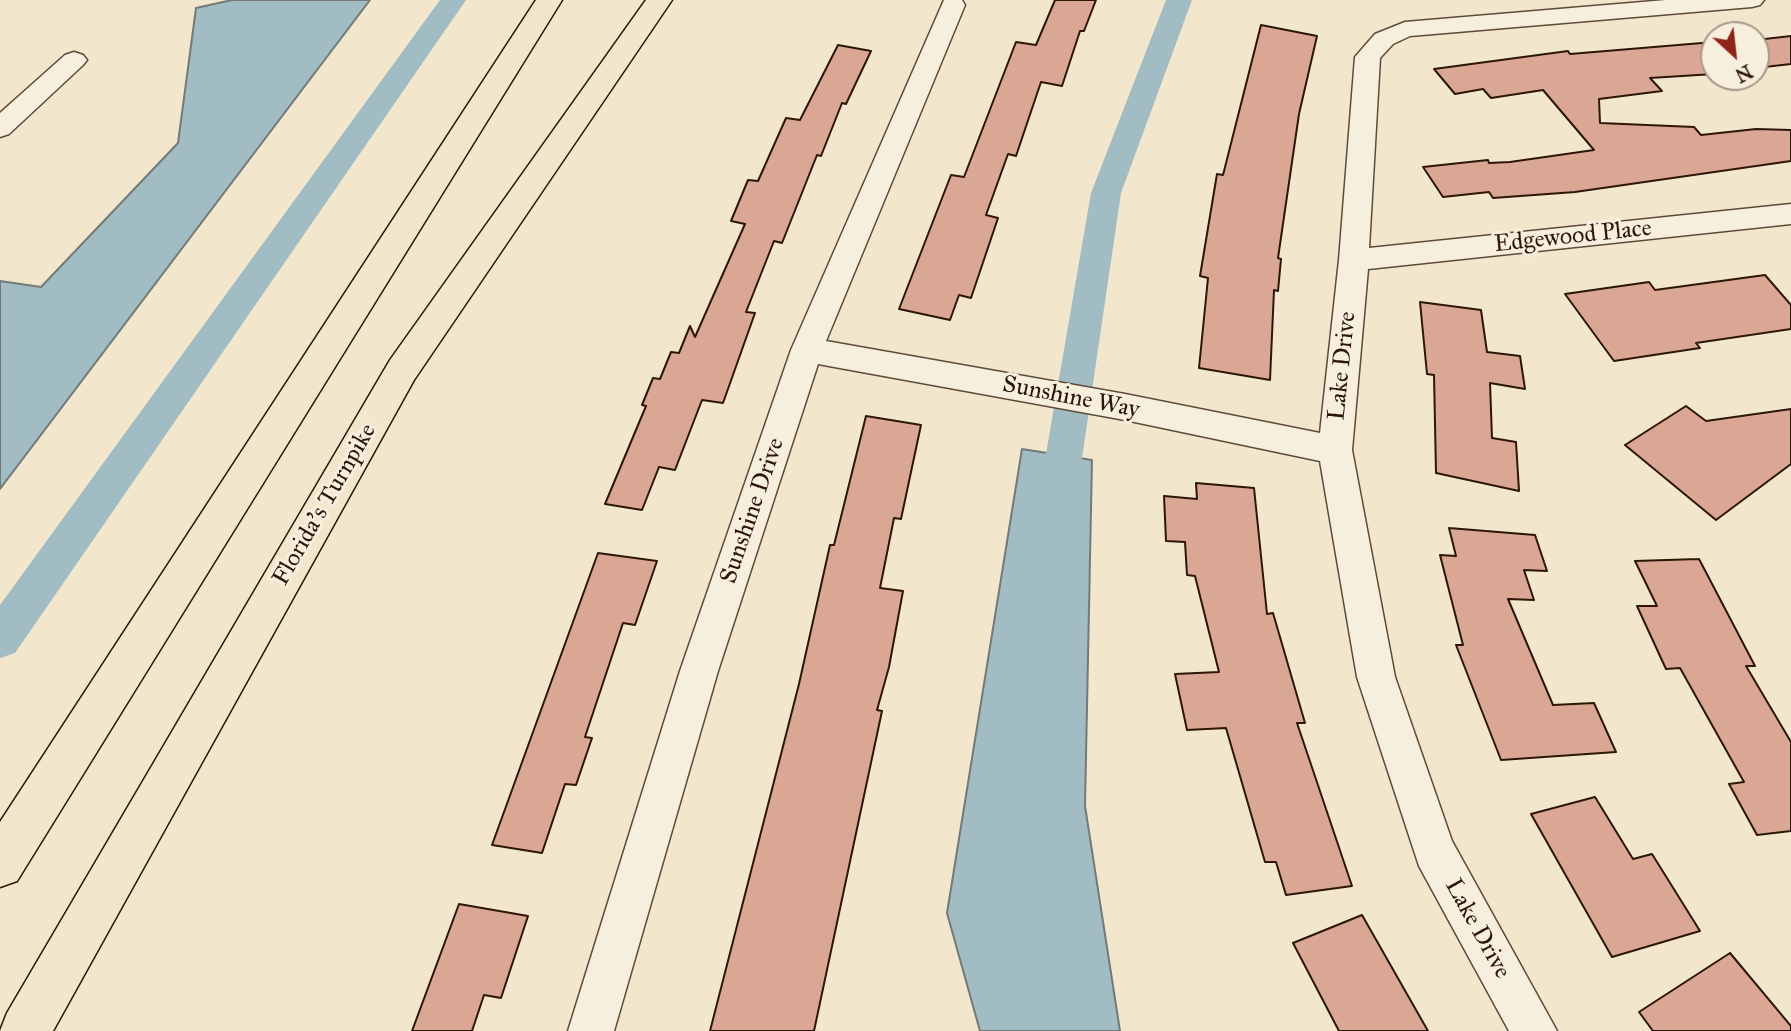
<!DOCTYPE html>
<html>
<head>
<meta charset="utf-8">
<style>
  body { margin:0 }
  #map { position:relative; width:1791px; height:1031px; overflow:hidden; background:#f2e7cd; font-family:"IM FELL Great Primer",serif }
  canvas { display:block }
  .north { position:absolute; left:1700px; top:21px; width:70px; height:70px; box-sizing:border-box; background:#f7efde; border:2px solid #a69888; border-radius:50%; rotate:153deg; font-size:19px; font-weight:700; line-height:28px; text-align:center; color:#2d1608 }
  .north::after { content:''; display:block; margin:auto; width:24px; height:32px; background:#8f2418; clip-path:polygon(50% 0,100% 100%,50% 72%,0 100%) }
</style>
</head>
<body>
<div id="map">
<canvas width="1791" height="1031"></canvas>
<div class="north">N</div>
</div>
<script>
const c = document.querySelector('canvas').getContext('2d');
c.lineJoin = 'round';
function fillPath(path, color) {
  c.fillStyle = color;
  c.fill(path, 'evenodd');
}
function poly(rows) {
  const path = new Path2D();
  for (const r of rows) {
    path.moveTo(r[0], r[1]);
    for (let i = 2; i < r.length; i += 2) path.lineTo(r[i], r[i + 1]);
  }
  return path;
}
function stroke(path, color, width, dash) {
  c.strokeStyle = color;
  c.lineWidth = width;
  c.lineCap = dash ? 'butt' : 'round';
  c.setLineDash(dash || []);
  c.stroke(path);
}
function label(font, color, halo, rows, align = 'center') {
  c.font = font + ' "IM FELL Great Primer",serif';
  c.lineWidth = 6;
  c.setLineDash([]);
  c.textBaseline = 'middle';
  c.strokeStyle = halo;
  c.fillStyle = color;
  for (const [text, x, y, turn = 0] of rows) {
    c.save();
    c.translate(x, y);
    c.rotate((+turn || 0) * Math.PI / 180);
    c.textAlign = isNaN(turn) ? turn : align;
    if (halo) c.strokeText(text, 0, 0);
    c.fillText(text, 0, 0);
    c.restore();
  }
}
const water = poly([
  [232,0,370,0,0,489,0,281,41,287,178,143,196,8,232,0],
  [1022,449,1092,460,1085,806,1120,1031,980,1031,947,913,1022,449]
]);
fillPath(water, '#a2bcc3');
stroke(water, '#737a78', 2);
fillPath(poly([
  [440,0,466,0,15,653,0,658,0,605,440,0],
  [1166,0,1192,0,1121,193,1075,506,1070,518,1056,522,1042,518,1037,506,1091,193,1166,0]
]), '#a2bcc3');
const building = poly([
  [1055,0,1096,0,1084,31,1080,31,1062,86,1041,82,1016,156,1008,154,986,215,998,218,971,298,959,295,950,320,899,309,951,175,964,177,1016,42,1036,45,1055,0],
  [1261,25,1317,36,1299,114,1278,258,1281,259,1278,291,1274,290,1270,380,1199,368,1208,278,1200,276,1217,174,1223,175,1261,25],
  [1791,36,1791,64,1756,68,1756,40,1791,36],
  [1714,42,1714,74,1650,78,1662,91,1599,99,1600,123,1694,127,1701,135,1756,129,1791,130,1791,161,1575,192,1493,198,1489,192,1443,197,1423,167,1488,160,1489,163,1510,162,1594,150,1543,90,1491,98,1483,89,1455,94,1434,69,1568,51,1570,54,1714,42],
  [838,45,871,51,846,104,842,103,821,156,817,155,782,243,774,241,746,312,755,313,723,403,702,400,675,470,659,467,642,510,605,504,646,406,642,405,653,378,660,379,671,352,679,353,690,326,695,337,745,224,731,221,748,180,758,181,786,118,800,120,838,45],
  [1765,275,1791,305,1791,329,1696,343,1700,348,1614,361,1565,294,1649,282,1655,290,1765,275],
  [1420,302,1481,310,1487,352,1520,356,1525,389,1490,383,1492,438,1516,442,1519,491,1436,473,1434,375,1427,374,1420,302],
  [1686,406,1706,421,1791,409,1791,464,1716,520,1625,445,1686,406],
  [866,416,921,425,901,519,894,518,880,588,903,591,889,667,877,710,882,711,814,1031,710,1031,799,684,830,545,834,545,866,416],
  [1196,483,1254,488,1267,614,1273,613,1305,723,1297,723,1352,886,1286,895,1276,862,1265,862,1226,728,1187,730,1175,674,1219,672,1195,576,1187,575,1185,542,1166,541,1164,496,1197,499,1196,483],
  [1449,528,1535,535,1547,571,1524,570,1534,600,1508,599,1553,705,1594,703,1616,752,1501,760,1456,645,1463,645,1440,555,1456,556,1449,528],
  [598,553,657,561,635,625,623,623,585,737,592,738,576,785,565,784,542,853,492,845,598,553],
  [1699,559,1755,666,1746,666,1791,742,1791,831,1757,835,1729,784,1744,782,1680,668,1666,669,1637,606,1657,606,1635,561,1699,559],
  [1595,797,1633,859,1652,854,1700,931,1612,957,1531,814,1595,797],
  [459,904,528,916,501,998,484,995,472,1031,412,1031,459,904],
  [1362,915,1428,1031,1339,1031,1293,943,1362,915],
  [1730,953,1791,1026,1791,1031,1653,1031,1639,1012,1730,953]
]);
fillPath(building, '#dba795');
stroke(building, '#2d1608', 2);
const street = poly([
  [944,0,962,0,965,5,826,341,1125,394,1320,433,1339,260,1355,57,1375,34,1405,22,1666,0,1764,0,1760,5,1752,7,1410,36,1393,44,1380,58,1369,248,1791,204,1791,224,1368,269,1352,450,1395,677,1452,841,1557,1031,1509,1031,1419,866,1357,677,1320,461,1125,420,818,364,718,671,614,1031,568,1031,680,671,791,350,944,0],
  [74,52,83,55,87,60,83,65,9,134,0,137,0,113,65,55,74,52]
]);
const highway = poly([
  [536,0,562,0,17,881,0,887,0,822,536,0],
  [646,0,672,0,414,380,53,1031,0,1031,7,1013,390,360,646,0]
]);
stroke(street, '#5e4a39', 3);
stroke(highway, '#2d1608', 3);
fillPath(street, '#f7efde');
fillPath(highway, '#f2e7cd');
label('24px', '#2d1608', '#f7efde', [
  ["Edgewood Place",1573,237,-6],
  ["Lake Drive",1343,366,-84],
  ["Sunshine Way",1071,398,11],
  ["Florida's Turnpike",325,505,-60],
  ["Sunshine Drive",753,511,-71],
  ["Lake Drive",1477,929,61]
]);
</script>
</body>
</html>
